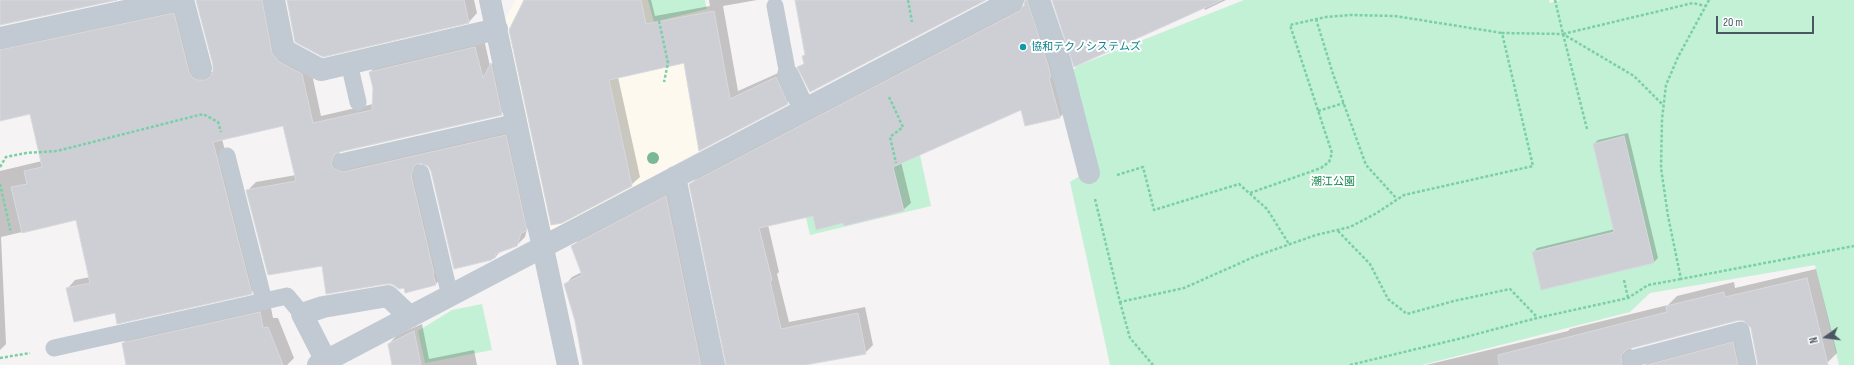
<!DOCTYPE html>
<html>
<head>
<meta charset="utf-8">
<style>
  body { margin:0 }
  #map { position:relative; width:1854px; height:365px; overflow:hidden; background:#f5f3f3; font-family:"Sofia Sans Condensed",sans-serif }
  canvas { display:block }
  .north { position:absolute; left:1806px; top:317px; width:40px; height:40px; -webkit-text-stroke:3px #fff; paint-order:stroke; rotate:256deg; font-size:11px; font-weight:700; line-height:16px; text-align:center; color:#4a5661 }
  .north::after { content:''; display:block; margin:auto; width:14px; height:18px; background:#4a5661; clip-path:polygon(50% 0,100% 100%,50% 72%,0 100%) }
  .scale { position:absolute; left:1716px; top:16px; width:98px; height:18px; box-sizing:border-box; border:2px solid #4a5661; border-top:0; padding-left:5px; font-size:12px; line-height:14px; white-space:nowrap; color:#4a5661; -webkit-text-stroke:3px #fff; paint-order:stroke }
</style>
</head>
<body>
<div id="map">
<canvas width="1854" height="365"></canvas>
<div class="north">N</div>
<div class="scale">20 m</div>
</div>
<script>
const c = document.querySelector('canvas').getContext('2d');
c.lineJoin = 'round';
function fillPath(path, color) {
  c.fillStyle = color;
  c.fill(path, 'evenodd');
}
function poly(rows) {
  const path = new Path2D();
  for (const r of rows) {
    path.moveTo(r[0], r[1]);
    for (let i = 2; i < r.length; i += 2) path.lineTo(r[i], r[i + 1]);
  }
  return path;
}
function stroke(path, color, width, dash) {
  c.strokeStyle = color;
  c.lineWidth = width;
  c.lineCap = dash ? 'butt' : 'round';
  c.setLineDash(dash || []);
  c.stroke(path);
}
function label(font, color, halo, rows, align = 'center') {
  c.font = font + ' "Sofia Sans Condensed","Noto Sans JP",sans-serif';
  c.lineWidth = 4;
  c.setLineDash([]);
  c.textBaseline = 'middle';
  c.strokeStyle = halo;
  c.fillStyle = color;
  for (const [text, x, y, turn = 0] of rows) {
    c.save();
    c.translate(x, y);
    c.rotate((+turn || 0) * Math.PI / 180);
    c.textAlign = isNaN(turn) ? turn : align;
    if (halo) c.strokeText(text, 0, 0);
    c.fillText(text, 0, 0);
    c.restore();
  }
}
fillPath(poly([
  [515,0,705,0,709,12,714,11,737,130,550,233,504,22]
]), '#fdf9ef');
fillPath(poly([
  [648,0,705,0,707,9,654,22],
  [1244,0,1549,0,1550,3,1561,0,1854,0,1854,365,1839,365,1815,265,1650,293,1630,312,1422,365,1110,365,1070,182,1096,166,1071,73,1077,66],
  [887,80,920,155,931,206,810,235,794,166,877,87],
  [482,304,492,350,425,363,418,331,452,310]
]), '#c3f1d5');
fillPath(poly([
  [197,0,271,0,280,44,310,65,321,116,373,104,374,88,370,72,378,64,484,39,490,66,499,56,510,106,501,114,340,151,339,155,514,127,535,222,527,229,525,237,517,245,502,250,495,257,429,165,420,163,419,166,443,276,435,285,404,287,323,265,247,191,256,182,296,175,284,125,222,139,260,284,251,293,116,312,67,289,75,280,90,277,77,219,1,237,6,344,0,350,0,171,42,161,31,113,0,120,0,39,182,6,207,72,214,72,214,65],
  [288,0,474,0,477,13,469,22,323,56],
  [525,0,651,0,655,16,710,6,709,0,757,0,723,6,738,91,785,70,796,95,787,103,700,149,684,62,618,77,640,177,631,185],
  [1026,0,1036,0,1067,110,1060,117,1026,125,1021,108,901,162,911,203,903,210,844,222,814,214,768,225,779,272,777,274,789,322,865,307,873,345,865,353,799,365,727,365,690,184,698,177,1025,5],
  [1053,0,1226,0,1205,10,1204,7],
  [1628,133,1658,258,1654,262,1542,289,1533,253,1537,248,1615,229,1594,144,1598,140],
  [674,190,711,365,584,365,576,321,565,285,572,277,582,272,572,246,580,239],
  [1816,269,1837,353,1827,363,1818,365,1758,365,1752,328,1744,319,1631,348,1636,363,1640,365,1426,365,1568,331,1570,329,1668,305,1677,296,1734,282,1735,288],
  [270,303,273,318,278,318,294,358,287,365,127,365,123,343,133,333],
  [422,324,429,359,474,350,477,365,393,365,389,344,397,335],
  [1743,333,1755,365,1645,365,1654,357]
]), '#0003');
const building = poly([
  [0,0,117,0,0,25,0,0],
  [196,0,262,0,272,53,278,61,302,74,313,123,372,110,373,88,369,72,475,47,483,78,491,63,502,115,339,152,334,155,331,164,334,169,343,172,506,135,527,231,521,233,517,246,495,254,496,257,491,260,454,269,431,171,428,166,419,163,414,166,411,175,434,273,433,274,436,285,405,293,404,288,399,289,392,284,386,284,326,294,322,266,268,275,246,190,296,181,283,126,213,142,252,294,117,324,115,313,74,322,66,288,90,283,76,220,22,233,11,187,27,184,24,171,42,167,30,114,0,121,0,50,174,13,189,72,192,77,197,80,205,80,210,77,213,71,213,65,196,0],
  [287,0,464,0,469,23,323,57,295,42,287,0],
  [524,0,641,0,646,24,714,11,730,99,776,77,788,104,699,151,684,63,609,80,632,186,562,223,551,225,509,30,524,0],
  [795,0,986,0,810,92,797,67,804,64,802,56,805,55,795,0],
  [1025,0,1027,0,1048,65,1051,77,1049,78,1060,118,1025,126,1021,110,893,167,904,211,844,226,843,223,816,230,813,216,759,228,772,280,770,281,781,329,858,313,866,354,805,365,726,365,689,184,1019,11,1024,6,1025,0],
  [1052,0,1222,0,1074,67,1052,0],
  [1624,136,1654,263,1541,290,1532,252,1614,232,1593,144,1624,136],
  [666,196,701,365,583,365,575,321,564,284,582,275,571,246,666,196],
  [1807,278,1828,365,1758,365,1751,328,1744,321,1739,320,1628,349,1624,352,1621,356,1622,365,1499,365,1498,355,1667,312,1666,306,1724,292,1725,297,1807,278],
  [260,312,263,328,268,327,283,365,126,365,122,343,260,312],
  [414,331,421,365,392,365,388,344,414,331],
  [1733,342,1738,365,1647,365,1733,342]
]);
fillPath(building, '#cdcfd5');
stroke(building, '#d7d9de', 1);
stroke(poly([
  [908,0,912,22],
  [1555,0,1563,34,1693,3,1705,6],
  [1709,0,1678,57,1666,85,1662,119,1661,168,1668,216,1681,279,1854,246],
  [1316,19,1333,74,1366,165,1397,199],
  [659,21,668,63,664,82],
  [1563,34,1587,129],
  [889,97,903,127,890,137,896,163],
  [1318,111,1344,103],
  [0,167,6,157,26,153,57,151,203,114,218,122,221,132],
  [1117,175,1143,167,1154,210,1239,184,1267,209,1289,244],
  [0,184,11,233],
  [1250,193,1321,168,1329,162,1332,153,1290,25,1326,17,1351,15,1395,16,1502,33],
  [1095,199,1120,302,1184,288,1256,256,1316,235,1350,227,1375,214,1404,195,1533,166,1502,33,1563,34,1634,76,1663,105],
  [1338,231,1370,264,1388,299,1407,314,1454,301,1510,289,1537,317],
  [1624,280,1628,298],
  [1120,302,1130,338,1153,365],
  [0,358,30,353],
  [1350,365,1458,339,1537,318,1628,298,1648,285,1681,279]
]), '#7ad0a6', 2.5, [3, 2]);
stroke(poly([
  [775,6,788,75],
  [349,63,358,102],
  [227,156,264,301],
  [341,162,517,122],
  [421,173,450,296],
  [54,348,287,296,302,314],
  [1633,365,1631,359,1741,330,1748,365]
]), '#c1cad2', 17);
stroke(poly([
  [183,0,201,68],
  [274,0,284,50,321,70,497,29],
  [490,0,568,365],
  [1039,0,1060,61,1089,173],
  [0,38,176,0],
  [788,75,804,109],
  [675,177,714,365],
  [326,361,302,314,323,307,388,296,410,317],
  [318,365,1013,0]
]), '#c1cad2', 22);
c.fillStyle = '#7bb799';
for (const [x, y] of [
  [653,158]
]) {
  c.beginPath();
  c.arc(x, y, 6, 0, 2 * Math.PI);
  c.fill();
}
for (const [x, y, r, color] of [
  [1023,47,4,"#0f9aa8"]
]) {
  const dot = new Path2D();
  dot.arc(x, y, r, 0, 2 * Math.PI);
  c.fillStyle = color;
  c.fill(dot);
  stroke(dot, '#fff', 1.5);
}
label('11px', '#0d838f', '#fff', [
  ["協和テクノシステムズ",1031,47]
], 'left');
label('11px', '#17864f', '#fff', [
  ["潮江公園",1333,182]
]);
</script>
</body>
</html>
